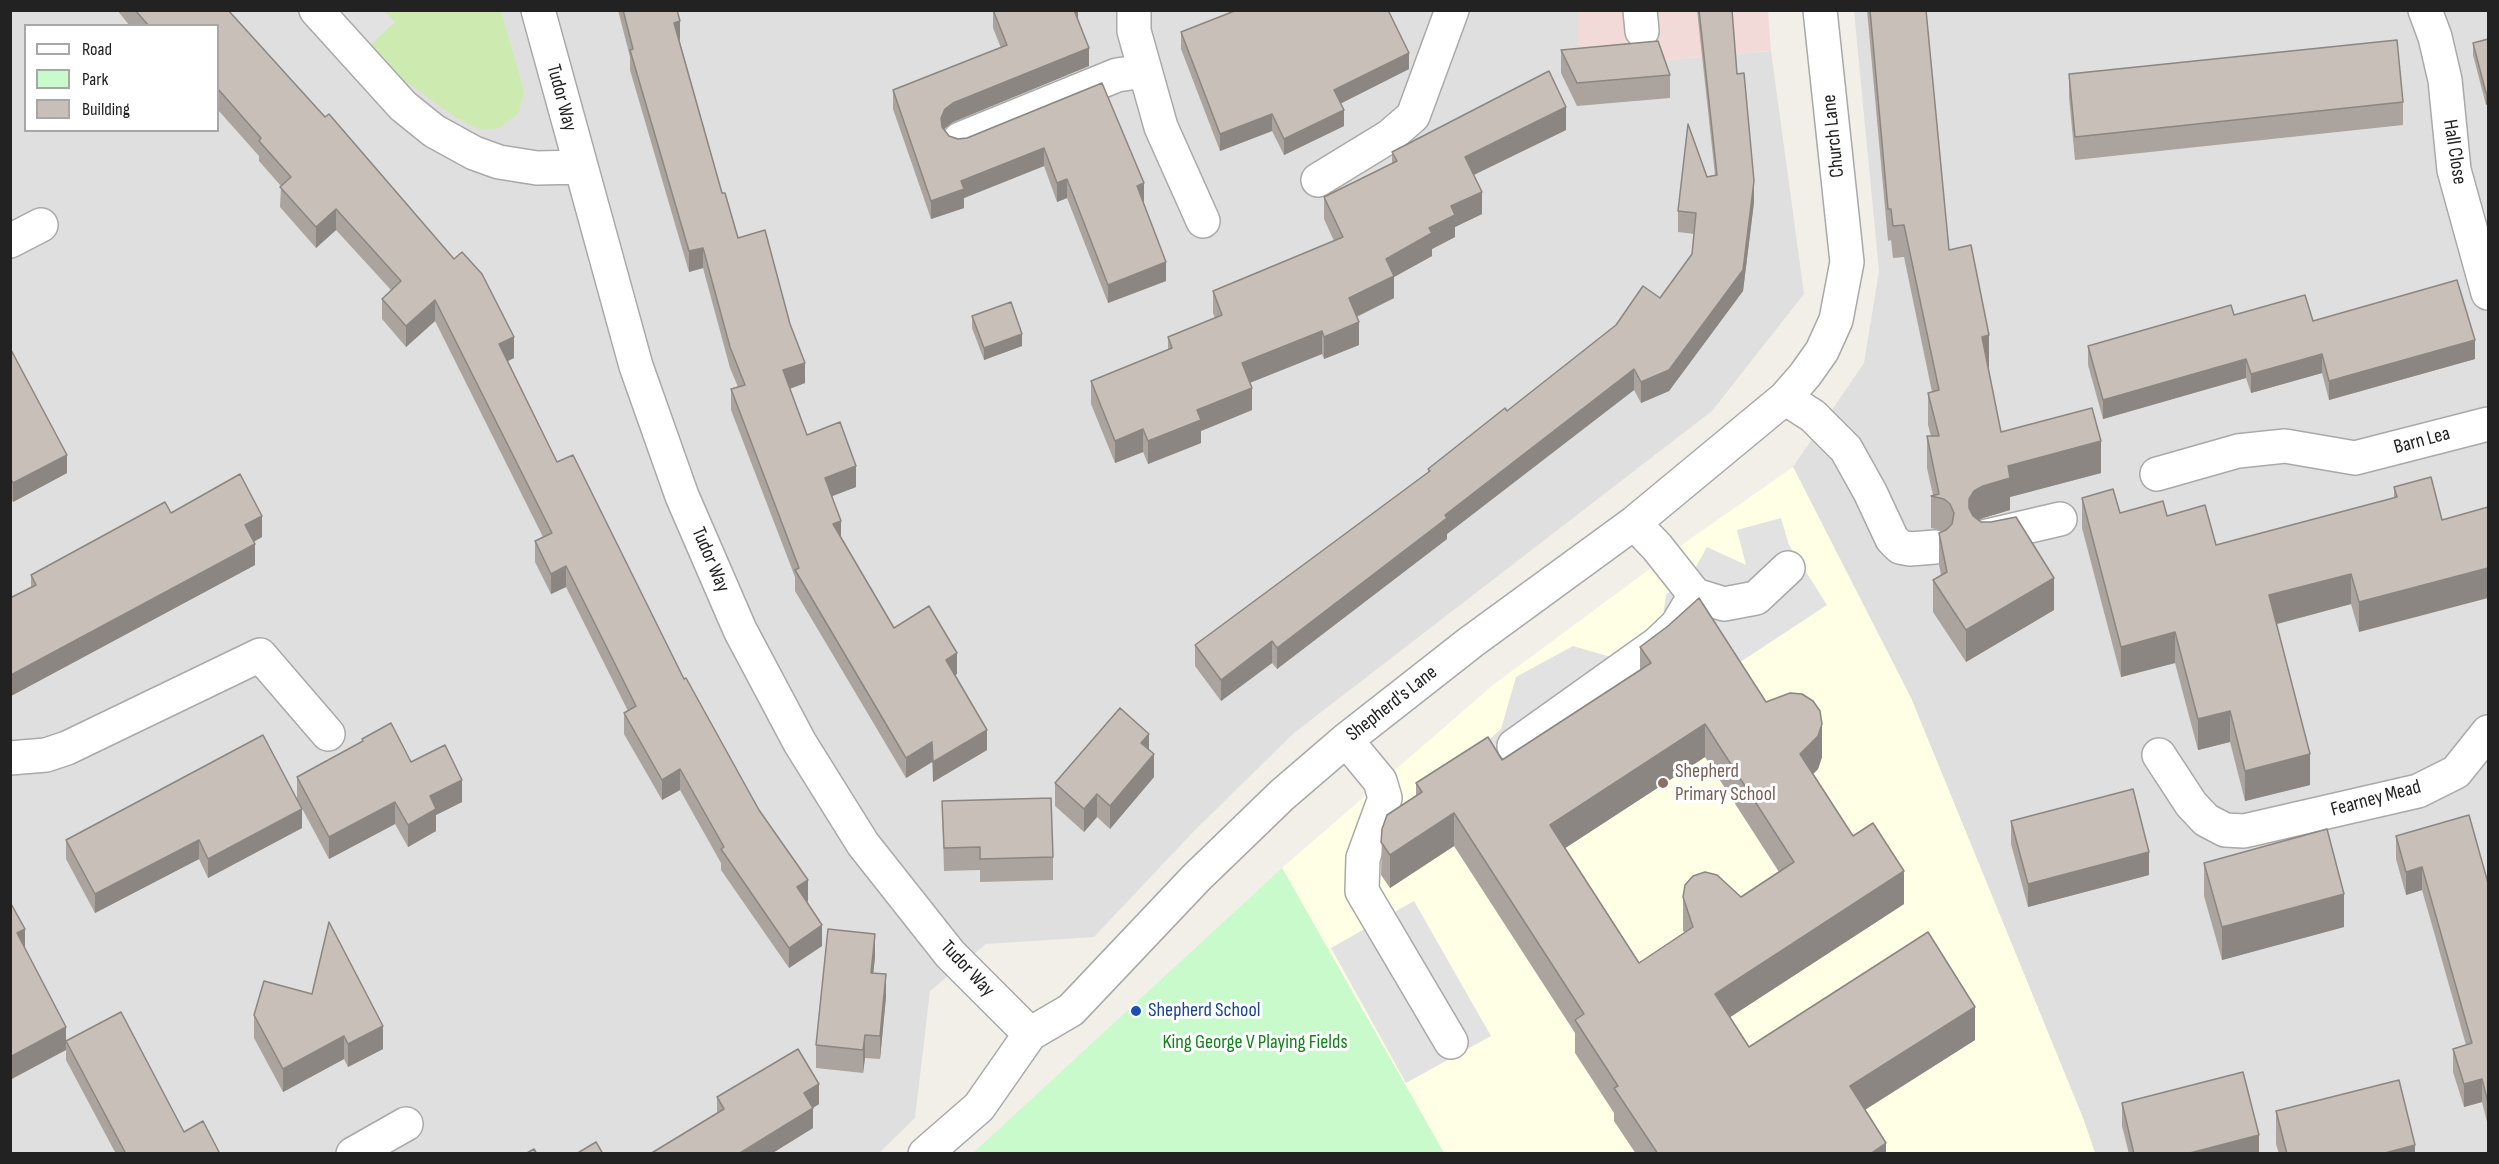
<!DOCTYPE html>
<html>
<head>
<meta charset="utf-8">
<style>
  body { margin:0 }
  #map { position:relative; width:2499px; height:1164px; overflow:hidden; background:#f2efe9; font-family:"Sofia Sans Condensed",sans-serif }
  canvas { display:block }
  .frame { position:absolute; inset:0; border:12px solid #222; pointer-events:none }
  .legend { position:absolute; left:24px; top:24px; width:195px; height:108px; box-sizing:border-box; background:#fff; border:2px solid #a7a7a7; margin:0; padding:8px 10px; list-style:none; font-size:18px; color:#222 }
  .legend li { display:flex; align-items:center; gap:12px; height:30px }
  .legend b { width:30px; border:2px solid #a7a7a7 }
</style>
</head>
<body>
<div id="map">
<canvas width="2499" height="1164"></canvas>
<div class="frame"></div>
<ul class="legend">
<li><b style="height:8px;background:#fff"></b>Road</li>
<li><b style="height:16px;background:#c8facc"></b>Park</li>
<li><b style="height:16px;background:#c7bfb8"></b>Building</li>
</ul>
</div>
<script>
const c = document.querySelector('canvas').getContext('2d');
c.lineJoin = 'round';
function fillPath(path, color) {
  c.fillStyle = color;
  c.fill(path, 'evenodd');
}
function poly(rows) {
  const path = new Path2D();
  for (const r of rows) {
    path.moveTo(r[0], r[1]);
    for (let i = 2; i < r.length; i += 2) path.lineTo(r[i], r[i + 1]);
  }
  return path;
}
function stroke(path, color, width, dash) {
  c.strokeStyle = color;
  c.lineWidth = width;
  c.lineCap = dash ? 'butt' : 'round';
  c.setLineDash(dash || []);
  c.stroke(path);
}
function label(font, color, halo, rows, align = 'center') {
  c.font = font + ' "Sofia Sans Condensed",sans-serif';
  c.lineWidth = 6;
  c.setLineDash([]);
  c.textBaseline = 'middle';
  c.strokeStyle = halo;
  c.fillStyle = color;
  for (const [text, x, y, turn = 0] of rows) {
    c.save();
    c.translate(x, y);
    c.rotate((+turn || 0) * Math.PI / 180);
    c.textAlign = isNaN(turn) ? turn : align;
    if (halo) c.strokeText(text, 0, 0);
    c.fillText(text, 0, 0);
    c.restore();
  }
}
fillPath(poly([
  [10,11,1578,11,1578,43,1593,66,1771,51,1804,294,1712,411,1294,733,1195,830,1094,937,986,944,930,991,915,1118,879,1153,11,1153],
  [26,26,218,26,218,130,26,130],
  [1854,11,2488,11,2488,1153,2095,1153,2083,1118,1911,698,1793,467,1864,363,1879,271]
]), '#e0dfdf');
fillPath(poly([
  [1768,10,1771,51,1593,66,1578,43,1578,11]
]), '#f2dad9');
fillPath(poly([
  [1793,467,1911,698,2083,1118,2095,1153,1444,1153,1282,868,1493,685,1693,537]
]), '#ffffe5');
fillPath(poly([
  [384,11,501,11,524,91,519,112,500,128,480,130,455,117,394,73,370,45,394,23]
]), '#cdebb0');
fillPath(poly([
  [1282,868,1444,1153,973,1153]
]), '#c8facc');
fillPath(poly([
  [339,11,384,11,395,22,370,45],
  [1781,518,1789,545,1827,605,1725,672,1502,793,1481,747,1501,729,1516,677,1573,646,1614,658,1662,623,1666,595,1693,572,1707,547,1746,565,1737,530],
  [1414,901,1491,1036,1406,1083,1331,948]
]), '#e2e2e2');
const minor = poly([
  [316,10,403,106,434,131,474,153,499,162,537,168,580,167],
  [538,10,636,366,682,496,740,630,800,743,863,844,950,954,1030,1034],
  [1134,10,1134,31,1161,127,1203,221],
  [1640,10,1642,31],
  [2425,10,2435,37,2445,80,2454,170,2488,293],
  [960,139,1117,75,1144,71],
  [1318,180,1390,136,1413,116,1452,10],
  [10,241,41,225],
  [1785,398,1813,416,1846,449,1870,492,1892,539,1900,547,1910,549,1935,547],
  [2157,474,2238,451,2285,446,2355,458,2488,424],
  [1634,523,1657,547,1695,595,1724,604,1756,598,1788,568],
  [1987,536,2060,519],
  [1346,740,1380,781,1385,798,1363,858,1362,891,1451,1042],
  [1514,746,1657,644,1677,625,1695,595],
  [2159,755,2191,804,2206,820,2225,830,2244,831,2418,791,2456,772,2488,732],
  [10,758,46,755,67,748,260,655,328,734],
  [353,1154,406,1124],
  [925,1154,979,1107,1030,1034,1071,1010,1196,878,1282,795,1346,740,1471,642,1634,523,1785,398,1805,375,1822,351,1836,320,1847,262,1820,10]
]);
stroke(minor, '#a9a9a9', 36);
stroke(minor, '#fff', 33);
fillPath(poly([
  [117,10,228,10,514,358,508,361,557,462,684,679,808,901,806,902,822,946,789,968,721,870,721,863,680,790,662,800,624,734,624,713,628,711,566,587,551,594,535,562,535,541,543,537,435,321,406,347,382,319,382,299,391,290,336,230,316,248,280,207,281,186,259,161,259,156,218,110,218,26,130,26],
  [618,10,677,10,680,42,722,193,738,238,805,383,790,389,807,435,856,487,832,496,841,538,894,628,957,674,955,675,987,750,933,782,932,762,906,778,795,591,795,577,731,410,731,389,738,387,730,368,703,268,689,272,630,70,630,57],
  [993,10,1078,10,1078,21,1089,66,953,122,944,129,949,136,958,139,967,138,1102,83,1144,201,1143,202,1166,281,1108,303,1067,198,1057,202,1044,166,964,198,964,208,931,219,893,109,893,90,1001,48,993,28],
  [1697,10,1732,10,1737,74,1754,202,1743,291,1669,391,1641,403,1634,390,1447,534,1447,539,1277,669,1272,663,1221,701,1195,666,1195,645,1428,472,1428,469,1660,298,1692,254,1694,234,1678,232,1678,211,1707,177,1715,175],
  [1867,10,1926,10,1949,250,1989,367,1988,367,2001,432,2101,473,2010,497,2010,510,1983,518,1978,520,2054,610,1966,662,1933,612,1933,580,1941,575,1939,565,1939,533,1944,531,1931,528,1931,496,1933,495,1927,468,1927,436,1931,436,1928,425,1928,393,1932,392,1904,257,1893,258,1891,240,1888,241],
  [1181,32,1409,69,1341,103,1344,126,1284,155,1272,131,1220,151,1181,49],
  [2488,39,2486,105,2473,55,2473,43],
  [1561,50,1670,75,1670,98,1577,106,1561,73],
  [2069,74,2403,102,2403,125,2075,160,2069,97],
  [1566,130,1474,175,1482,214,1455,227,1455,237,1432,249,1432,256,1394,277,1394,298,1357,317,1359,345,1324,359,1322,354,1249,383,1252,410,1201,431,1201,443,1148,464,1143,452,1115,463,1091,404,1091,381,1168,350,1168,337,1215,318,1213,313,1213,291,1334,241,1324,219,1324,197,1392,164,1392,152],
  [2234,315,2313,321,2475,359,2329,400,2322,373,2251,393,2246,378,2103,419,2088,365,2088,346],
  [972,316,1022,346,984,360,972,328],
  [10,348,67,473,13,502,10,496],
  [2431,477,2359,632,2351,604,2277,624,2310,785,2245,801,2230,742,2198,750,2175,663,2121,677,2082,528,2082,498,2120,513,2167,516,2216,545,2394,498,2394,487],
  [171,513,262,537,254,542,255,565,11,696,10,694,10,598,31,588,31,575],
  [1640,647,1766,702,1822,757,1818,769,1813,774,1853,836,1904,904,1730,1017,1749,1047,1975,1040,1865,1110,1886,1154,1636,1154,1614,1121,1614,1113,1575,1053,1575,1033,1454,846,1390,888,1381,875,1382,829,1416,796,1416,783,1502,760,1640,670],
  [1705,757,1779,872,1741,897,1683,897,1683,930,1684,933,1639,963,1565,848],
  [362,739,411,762,462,802,436,815,436,831,408,847,395,824,329,859,297,799,297,777,362,742],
  [1149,750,1154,777,1110,829,1097,817,1084,832,1055,806,1055,783],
  [942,801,1053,857,1053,880,980,882,980,870,944,871],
  [2011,821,2149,875,2028,907,2011,844],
  [302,828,208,878,199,859,95,913,66,859,66,840],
  [2396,836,2488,883,2488,1126,2482,1102,2464,1107,2453,1072,2453,1049,2466,1045,2422,890,2406,895,2396,859],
  [2204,863,2344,927,2222,960,2204,896],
  [875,957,873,973,886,997,880,1059,865,1058,863,1073,816,1068,816,1045],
  [264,981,383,1049,348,1067,344,1059,283,1092,254,1038,254,1015],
  [66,1041,184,1132,220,1154,116,1154,66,1060],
  [717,1097,819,1104,813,1108,813,1128,771,1154,650,1154,717,1113],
  [2122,1103,2259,1154,2129,1154,2122,1126],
  [2276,1111,2415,1154,2279,1154,2276,1144]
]), '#aba49e');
fillPath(poly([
  [1074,10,1078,10,1078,27],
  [680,21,680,42,674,23],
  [1089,48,1089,66,953,122,945,128,941,137,941,118,945,109,953,103],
  [1409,53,1409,69,1334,107,1334,90],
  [2488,92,2488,104,2486,105,2486,93],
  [1566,107,1566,130,1465,179,1465,157],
  [1344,110,1344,126,1284,155,1284,139],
  [1272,114,1272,131,1220,151,1220,134],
  [1044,148,1044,166,964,198,964,208,931,219,931,201,961,181],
  [1067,179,1067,198,1057,202,1057,183],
  [1754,181,1754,202,1743,291,1669,391,1641,403,1641,382],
  [1144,183,1144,201,1137,204,1137,186],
  [1482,192,1482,214,1455,227,1455,237,1432,249,1432,256,1394,277,1394,298,1349,320,1349,298,1386,259,1451,206],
  [336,209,336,230,316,248,316,227],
  [703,248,703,268,689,272,689,251],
  [1166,262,1166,281,1108,303,1108,285],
  [435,300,435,321,406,347,406,326],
  [1359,322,1359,345,1324,359,1324,337],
  [1322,331,1322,354,1242,386,1242,363],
  [1022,334,1022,346,984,360,984,348],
  [1989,335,1989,367,1982,369,1982,337],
  [514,337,514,358,499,365,499,344],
  [2475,340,2475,359,2329,400,2329,381],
  [2322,354,2322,373,2251,393,2251,374],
  [2246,359,2246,378,2103,419,2103,400],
  [805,363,805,383,783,391,783,370],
  [1634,369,1634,390,1447,534,1447,539,1277,669,1277,648,1445,515],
  [1252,388,1252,410,1201,431,1201,443,1148,464,1148,441,1197,410],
  [1143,429,1143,452,1115,463,1115,441],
  [2101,441,2101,473,2010,497,2010,510,1983,518,1974,523,1969,540,1969,499,1974,491,2008,466],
  [67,455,67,473,13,502,13,483],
  [856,466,856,487,825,499,825,478],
  [262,516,262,537,245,546,245,525],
  [841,521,841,542,833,524],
  [255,544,255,565,11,696,11,675],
  [566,566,566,587,551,594,551,574],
  [2488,568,2488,598,2359,632,2359,602],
  [2351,574,2351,604,2269,626,2269,595],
  [2054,578,2054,610,1966,662,1966,630],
  [2175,632,2175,663,2121,677,2121,647],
  [1272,641,1272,663,1221,701,1221,680],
  [957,653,957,674,946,680,946,660],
  [2230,711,2230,742,2198,750,2198,719],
  [1705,724,1705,757,1550,858,1550,825],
  [1822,724,1822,757,1818,769,1800,787,1800,754],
  [987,730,987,750,933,782,933,762],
  [1149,734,1149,757,1141,743],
  [932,742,932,762,906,778,906,758],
  [1154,754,1154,777,1110,829,1110,806],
  [2310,754,2310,785,2245,801,2245,771],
  [680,769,680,790,662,800,662,780],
  [462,780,462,802,436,815,436,831,408,847,408,825,430,796],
  [1097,794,1097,817,1084,832,1084,809],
  [395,802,395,824,329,859,329,837],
  [302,809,302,828,208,878,208,859],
  [1454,813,1454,846,1390,888,1390,855],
  [199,840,199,859,95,913,95,894],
  [2149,852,2149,875,2028,907,2028,884],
  [2422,867,2422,890,2406,895,2406,872],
  [1904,871,1904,904,1715,1027,1715,994],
  [808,880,808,901,797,908,797,887],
  [2344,894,2344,927,2222,960,2222,927],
  [822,925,822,946,789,968,789,948],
  [25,929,25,952,17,933],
  [875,934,875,957,871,996,871,973],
  [886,974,886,997,880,1059,880,1036],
  [1975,1007,1975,1040,1850,1119,1850,1086],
  [383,1026,383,1049,348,1067,348,1044],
  [66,1027,66,1050,10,1080,10,1057],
  [865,1035,865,1058,863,1073,863,1050],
  [344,1036,344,1059,283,1092,283,1069],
  [2482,1079,2482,1102,2464,1107,2464,1084],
  [819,1084,819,1104,804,1113,804,1093],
  [813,1108,813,1128,771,1154,740,1154],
  [2259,1135,2259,1154,2186,1154],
  [1886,1143,1886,1154,1870,1154],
  [2415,1145,2415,1154,2381,1154]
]), '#8b8681');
const building = poly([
  [135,10,228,10,325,117,329,114,454,259,462,252,482,274,514,337,499,344,557,462,573,455,684,679,686,678,759,810,808,880,797,887,822,925,789,948,721,849,724,847,680,769,662,780,624,713,636,706,566,566,551,574,535,541,552,533,435,300,406,326,382,299,401,281,336,209,316,227,280,187,291,177,259,141,261,138,218,89,218,26,149,26,135,10],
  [623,10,677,10,680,21,674,23,722,193,725,193,738,238,765,230,790,324,805,363,783,370,807,435,840,422,856,466,825,478,841,521,833,524,894,628,929,606,957,653,946,660,987,730,933,762,932,742,906,758,795,570,799,568,731,389,745,385,730,347,703,248,689,251,630,50,633,49,623,10],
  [993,10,1074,10,1089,48,953,103,945,109,941,118,942,127,949,136,958,139,967,138,1102,83,1144,183,1137,186,1166,262,1108,285,1067,179,1057,183,1044,148,961,181,964,189,931,201,893,90,1007,45,993,10],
  [1237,10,1388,10,1409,53,1334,90,1344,110,1284,139,1272,114,1220,134,1181,32,1237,10],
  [1699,10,1732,10,1737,74,1744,73,1754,181,1743,270,1669,370,1641,382,1634,369,1445,515,1447,518,1277,648,1272,641,1221,680,1195,645,1430,471,1428,469,1505,408,1507,411,1616,325,1643,286,1660,298,1692,254,1696,213,1678,211,1688,124,1707,177,1717,175,1699,10],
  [1870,10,1926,10,1949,250,1971,245,1989,335,1982,337,2001,432,2092,408,2101,441,2008,466,2010,478,1983,486,1974,491,1969,499,1969,508,1973,516,1981,522,1991,522,2016,517,2054,578,1966,630,1933,580,1947,572,1939,533,1946,530,1952,524,1954,513,1950,504,1944,499,1931,496,1939,494,1927,436,1939,436,1928,393,1939,390,1904,225,1893,226,1891,209,1888,209,1870,10],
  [2488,39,2488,92,2486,93,2473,43,2488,39],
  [2397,40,2403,102,2075,137,2069,74,2397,40],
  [1658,41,1670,75,1577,83,1561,50,1658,41],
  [1549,71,1566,107,1465,157,1482,192,1451,206,1455,215,1429,228,1432,233,1386,259,1394,276,1349,298,1359,322,1324,337,1322,331,1242,363,1252,388,1197,410,1201,420,1148,441,1143,429,1115,441,1091,381,1172,348,1168,337,1222,315,1213,291,1343,237,1324,197,1397,161,1392,152,1549,71],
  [2457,280,2475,340,2329,381,2322,354,2251,374,2246,359,2103,400,2088,346,2231,305,2234,315,2305,295,2313,321,2457,280],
  [1011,302,1022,334,984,348,972,316,1011,302],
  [10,348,67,455,13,483,10,478,10,348],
  [240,474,262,516,245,525,255,544,11,675,10,673,10,598,36,585,31,575,165,502,171,513,240,474],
  [2431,477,2442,520,2488,507,2488,568,2359,602,2351,574,2269,595,2310,754,2245,771,2230,711,2198,719,2175,632,2121,647,2082,498,2113,489,2120,513,2163,501,2167,516,2205,505,2216,545,2397,497,2394,487,2431,477],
  [1699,598,1766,702,1790,693,1802,694,1813,701,1820,711,1822,724,1818,736,1800,754,1853,836,1873,823,1904,871,1715,994,1749,1047,1928,932,1975,1007,1850,1086,1886,1143,1870,1154,1658,1154,1614,1088,1618,1086,1575,1020,1584,1014,1454,813,1390,855,1381,842,1382,829,1387,815,1422,792,1416,783,1488,737,1502,760,1651,663,1640,647,1668,626,1699,598],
  [1705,724,1794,862,1741,897,1717,875,1705,872,1693,876,1685,885,1683,897,1693,927,1639,963,1550,825,1705,724],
  [1120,708,1149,734,1141,743,1154,754,1110,806,1097,794,1084,809,1055,783,1120,708],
  [391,723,411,762,445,745,462,780,430,796,436,809,408,825,395,802,329,837,297,777,363,741,362,739,391,723],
  [263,735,302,809,208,859,199,840,95,894,66,840,263,735],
  [2133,789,2149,852,2028,884,2011,821,2133,789],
  [1051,798,1053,857,980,859,980,847,944,848,942,801,1051,798],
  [2469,815,2488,883,2488,1103,2482,1079,2464,1084,2453,1049,2472,1043,2422,867,2406,872,2396,836,2469,815],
  [2327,829,2344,894,2222,927,2204,863,2327,829],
  [10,902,25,929,17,933,66,1027,10,1057,10,902],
  [329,922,383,1026,348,1044,344,1036,283,1069,254,1015,264,981,312,994,329,922],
  [828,929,875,934,871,973,886,974,880,1036,865,1035,863,1050,816,1045,828,929],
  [121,1012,184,1132,203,1121,220,1154,126,1154,66,1041,121,1012],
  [798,1049,819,1084,804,1093,813,1108,740,1153,741,1154,650,1154,724,1109,717,1097,798,1049],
  [2243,1072,2259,1135,2186,1154,2134,1154,2122,1103,2243,1072],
  [2399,1080,2415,1145,2381,1154,2287,1154,2276,1111,2399,1080],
  [596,1142,603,1154,576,1154,596,1142],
  [534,1149,537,1154,525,1154,534,1149]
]);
fillPath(building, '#c7bfb8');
stroke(building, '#8b8681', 1.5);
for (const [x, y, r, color] of [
  [1663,783,6,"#8d6e63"],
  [1136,1011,6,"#1a4fb4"]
]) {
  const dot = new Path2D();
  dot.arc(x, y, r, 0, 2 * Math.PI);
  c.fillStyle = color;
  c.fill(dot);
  stroke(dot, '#fff', 2);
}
label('20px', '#222', '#fff', [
  ["Tudor Way",561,98,75],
  ["Church Lane",1834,136,-96],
  ["Hall Close",2454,152,81],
  ["Barn Lea",2422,441,-15],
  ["Tudor Way",710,560,67],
  ["Shepherd's Lane",1392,704,-38],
  ["Fearney Mead",2376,799,-15],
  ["Tudor Way",967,969,47]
]);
label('20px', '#785e54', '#fff', [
  ["Shepherd",1675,772],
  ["Primary School",1675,795]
], 'left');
label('20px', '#164399', '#fff', [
  ["Shepherd School",1148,1011]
], 'left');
label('20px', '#0c8416', '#fff', [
  ["King George V Playing Fields",1255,1043]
]);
</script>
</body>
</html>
